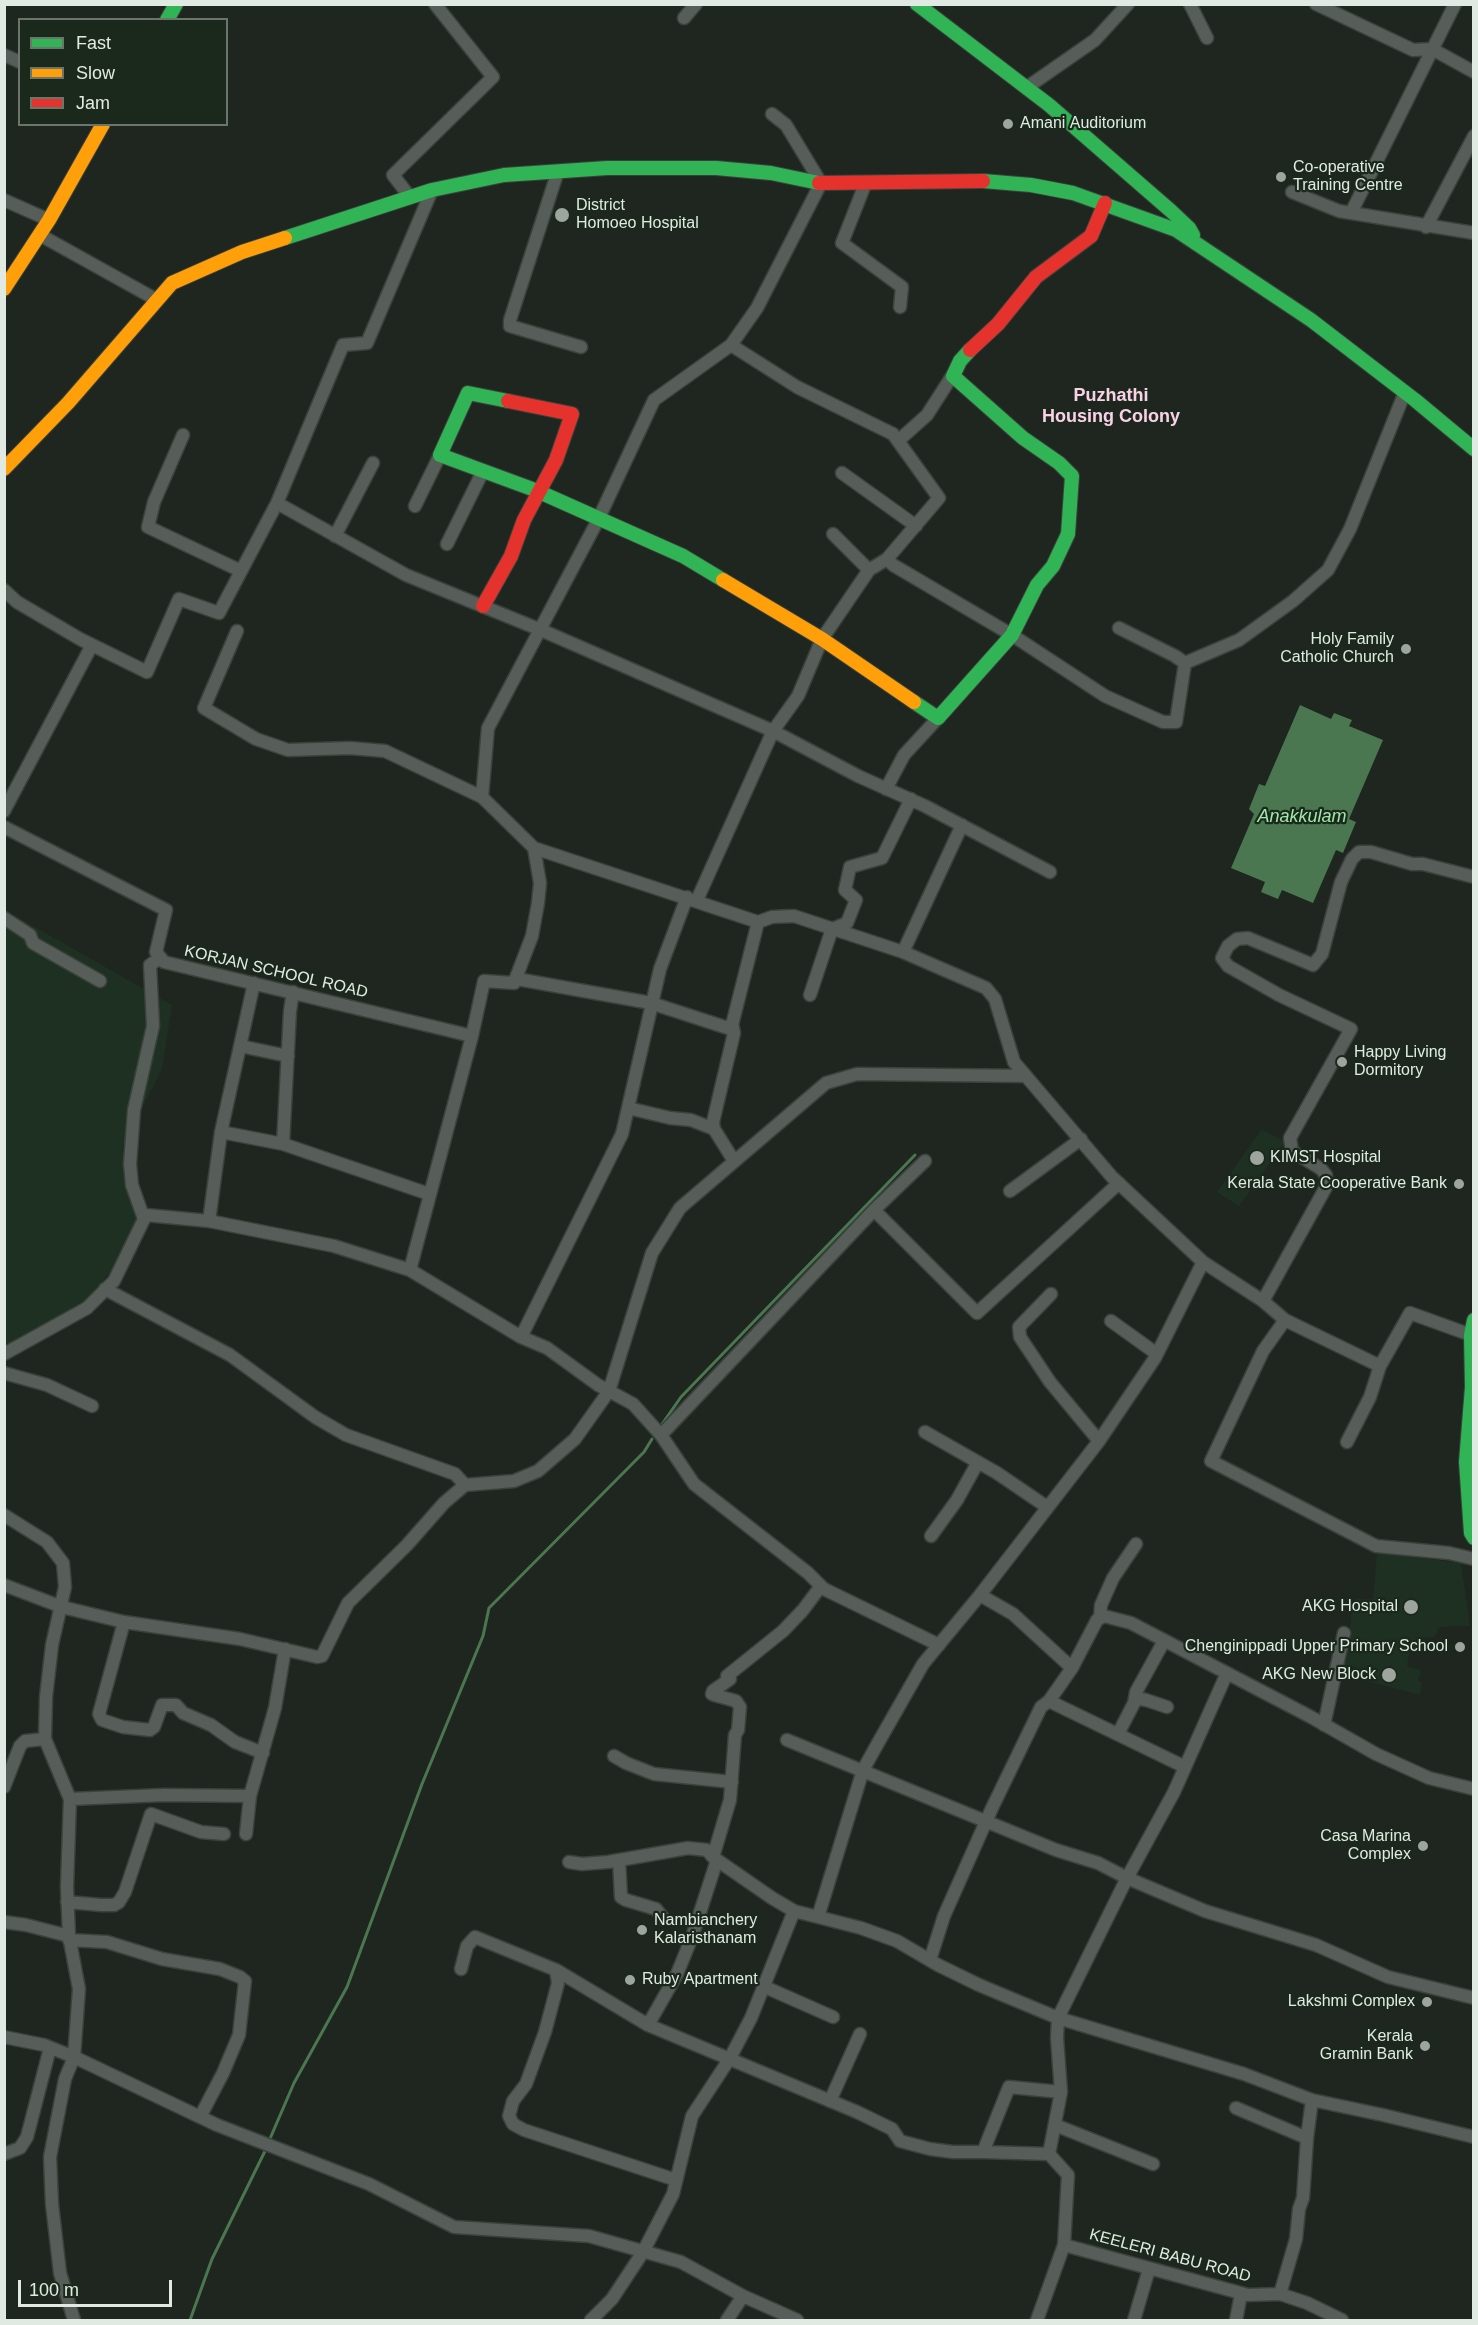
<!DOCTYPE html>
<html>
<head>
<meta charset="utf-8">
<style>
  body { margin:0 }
  #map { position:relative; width:1478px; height:2325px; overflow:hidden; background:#1e261f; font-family:Arial,sans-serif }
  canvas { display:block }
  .frame { position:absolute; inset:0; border:6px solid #e1eae2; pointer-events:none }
  .legend { position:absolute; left:18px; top:18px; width:210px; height:108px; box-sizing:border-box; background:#1b291d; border:2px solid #6a766c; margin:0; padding:8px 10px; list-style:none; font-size:18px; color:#e1eae2 }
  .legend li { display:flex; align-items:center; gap:12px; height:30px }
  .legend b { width:30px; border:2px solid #6a766c }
  .scale { position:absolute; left:18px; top:2280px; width:154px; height:27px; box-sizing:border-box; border:3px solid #e1eae2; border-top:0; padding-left:8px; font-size:18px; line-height:21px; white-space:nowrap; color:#e1eae2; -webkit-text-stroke:4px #1b291d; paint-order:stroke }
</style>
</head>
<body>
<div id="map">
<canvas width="1478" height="2325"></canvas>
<div class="frame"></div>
<ul class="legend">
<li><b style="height:8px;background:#30b455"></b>Fast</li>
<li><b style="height:8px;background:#ff9f0a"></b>Slow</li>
<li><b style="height:8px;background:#e5322d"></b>Jam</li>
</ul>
<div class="scale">100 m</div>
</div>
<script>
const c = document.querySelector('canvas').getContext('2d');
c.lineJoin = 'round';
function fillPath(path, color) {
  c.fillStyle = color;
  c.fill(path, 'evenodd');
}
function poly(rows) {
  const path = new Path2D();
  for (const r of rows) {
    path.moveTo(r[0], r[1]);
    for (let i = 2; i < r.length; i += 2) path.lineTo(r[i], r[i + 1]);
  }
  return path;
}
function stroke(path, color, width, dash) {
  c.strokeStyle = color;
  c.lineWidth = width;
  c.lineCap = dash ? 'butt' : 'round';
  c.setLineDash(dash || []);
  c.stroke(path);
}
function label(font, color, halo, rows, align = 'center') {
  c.font = font + ' Arial,sans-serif';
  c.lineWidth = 4.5;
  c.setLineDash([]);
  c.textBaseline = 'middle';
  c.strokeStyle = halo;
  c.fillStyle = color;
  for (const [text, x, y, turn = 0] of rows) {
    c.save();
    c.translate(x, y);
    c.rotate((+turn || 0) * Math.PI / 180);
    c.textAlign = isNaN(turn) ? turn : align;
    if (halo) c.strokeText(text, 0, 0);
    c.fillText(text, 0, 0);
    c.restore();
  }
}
fillPath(poly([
  [5,910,172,1005,162,1069,122,1148,142,1224,100,1286,77,1309,5,1350],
  [1262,1129,1285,1142,1239,1206,1217,1192],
  [1377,1553,1461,1563,1470,1626,1439,1627,1435,1637,1420,1638,1419,1645,1411,1644,1407,1666,1421,1670,1418,1681,1422,1682,1420,1695,1359,1679,1359,1668,1342,1666,1349,1638,1351,1615,1356,1599,1373,1599]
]), '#1e3021');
fillPath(poly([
  [1300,705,1331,719,1334,713,1352,720,1349,726,1383,740,1349,819,1356,822,1343,853,1336,850,1313,903,1282,890,1278,899,1261,892,1265,882,1231,868,1254,814,1249,809,1259,784,1265,786]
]), '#4a7750');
stroke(poly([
  [660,1427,681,1397,915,1155],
  [269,2141,294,2083,347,1987,422,1784,483,1636,489,1608,644,1452,652,1439],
  [190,2320,212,2259,267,2147]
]), '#4a7750', 3);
const street = poly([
  [1190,4,1207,38],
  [1316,4,1413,50,1432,49,1474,72],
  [684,18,696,4],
  [4,55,20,62],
  [1026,88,1095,40,1128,4],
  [558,171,510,320,510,326,581,347],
  [866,182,842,243,902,287,900,307],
  [1292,192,1339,211,1474,233],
  [410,197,393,175,493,77,435,4],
  [4,200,49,220],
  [1351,213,1455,4],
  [1426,227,1474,136],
  [40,235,157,300],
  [183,435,154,502,148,527,241,571],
  [898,441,927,415,954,373],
  [842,473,916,526],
  [277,503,343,345,367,343,432,190],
  [415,506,440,455],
  [833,534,869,570],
  [335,536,373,463],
  [447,544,483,471],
  [887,559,893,565,1012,635,1105,696,1163,722,1176,722,1185,663],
  [4,590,17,602,80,639,147,672,179,599,219,613,277,503,406,575,541,630,773,731,858,776,925,806,1050,872],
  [1119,628,1175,656,1185,663],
  [237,631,204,708,256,739,288,750,350,748,385,751,482,797],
  [1185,663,1239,640,1293,601,1328,570,1350,529,1405,392],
  [886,789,904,755,938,718],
  [4,811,92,645],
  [4,827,166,910,156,952,164,962,472,1036],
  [534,848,758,922,772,917,794,916,903,952,986,988,995,999,1014,1062,1112,1177,1203,1262,1263,1301,1285,1320,1380,1366,1410,1313,1471,1335],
  [697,900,773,731,798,696,822,639,869,570,887,559,939,498,893,434,797,387,731,345],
  [4,918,30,935,33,943,100,981],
  [903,952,962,825],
  [517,979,651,1003,731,1029,758,922],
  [810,995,832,929,847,923,856,900,845,890,850,867,882,858,911,799],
  [732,1023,734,1033,713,1122,714,1129,734,1161],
  [240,1046,288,1056],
  [628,1108,670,1118,691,1120,714,1129],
  [221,1132,283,1144,429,1194],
  [283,1144,290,1011,293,992],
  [1010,1191,1081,1139],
  [874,1210,977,1313,1119,1183],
  [144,1219,132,1185,130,1164,134,1110,153,1026,150,965,157,960],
  [209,1221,221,1132,254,983],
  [410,1270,472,1036,484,981,514,983,532,936,538,903,540,883,534,848,482,797,488,728,598,520,654,400,731,345,757,308,821,183,786,125,772,114],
  [105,1289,230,1355,315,1417,346,1435,455,1474,465,1485],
  [1051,1294,1019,1327,1020,1337,1050,1382,1099,1441],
  [1263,1301,1326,1187,1326,1175,1321,1169,1292,1151,1290,1138,1351,1029,1279,995,1228,966,1222,958,1228,946,1237,939,1248,938,1313,965,1322,954,1341,882,1352,859,1359,852,1371,852,1412,864,1423,864,1474,877],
  [1285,1320,1263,1351,1211,1461,1376,1546,1449,1553,1474,1559],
  [1111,1321,1157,1354],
  [521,1337,622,1134,660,969,687,897],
  [4,1354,87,1308,114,1281,146,1215,209,1221,334,1246,410,1270,521,1337,547,1348,598,1385,633,1404,661,1435,694,1484,808,1573,824,1589,939,1645],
  [4,1373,47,1385,92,1406],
  [925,1432,997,1473,1047,1507],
  [661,1435,874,1210,925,1161],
  [1347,1442,1370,1397,1380,1366],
  [4,1515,47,1542,63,1563,65,1587,52,1645,46,1697,45,1739,70,1799,67,1887,69,1936,79,1989,74,2057,65,2079,50,2157,52,2204,60,2273,74,2320],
  [931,1536,957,1500,978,1462],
  [4,1585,62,1607,124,1622,240,1639,317,1657,322,1656,348,1603,407,1545,444,1503,465,1485,514,1481,538,1471,575,1439,609,1391,652,1253,680,1208,826,1083,857,1074,1026,1076],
  [980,1595,1013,1614,1072,1668,1097,1620,1104,1616,1131,1623,1311,1717,1376,1754,1429,1778,1474,1789],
  [1100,1618,1101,1605,1113,1578,1136,1544],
  [124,1622,99,1714,102,1720,123,1727,150,1730,154,1727,162,1705,176,1705,183,1713,211,1725,235,1742,263,1753],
  [1072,1668,1049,1701,1185,1767],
  [1135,1698,1146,1700,1167,1707],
  [1324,1725,1344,1633],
  [1118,1734,1134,1703,1136,1692,1164,1641],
  [787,1740,1056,1850,1098,1863,1127,1878,1174,1792,1227,1673],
  [614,1756,626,1763,654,1774,732,1782],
  [4,1787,20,1746,25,1741,45,1739],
  [70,1799,164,1795,250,1796,275,1708,285,1649],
  [246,1834,250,1796],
  [619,1860,621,1897,626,1900,656,1909,664,1919],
  [717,1860,772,1898,794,1911],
  [569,1862,582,1864,608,1862,688,1848,707,1850,713,1857],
  [67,1902,101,1905,114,1905,119,1902,125,1892,151,1814,201,1832,224,1834],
  [818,1917,861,1928,897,1941,938,1965,979,1985,1058,2018,1127,1878,1205,1911,1316,1945,1388,1977,1474,1998],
  [4,1922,26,1925,69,1936],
  [69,1940,107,1942,162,1959,220,1969,240,1977,245,1981,239,2035,223,2073,200,2117],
  [930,1960,944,1916,992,1808,1041,1707,1049,1701],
  [461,1969,467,1946,475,1937,556,1970,558,1983,545,2032,526,2084,513,2101,509,2116,513,2124,524,2130,676,2180],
  [556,1970,648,2025,857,2112,892,2129,900,2141,930,2149,953,2152,983,2152,1009,2087,1061,2092],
  [765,1987,833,2017],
  [648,2025,677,1974,692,1937,717,1860,713,1857,730,1800,735,1735,738,1730,740,1707,736,1701,714,1695,712,1694,713,1691,730,1679,727,1676,783,1631,803,1610,821,1586],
  [4,2037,44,2045,74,2057,217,2125,369,2184,454,2227,589,2236,681,2262,743,2296,797,2320],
  [830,2101,860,2034],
  [1236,2108,1307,2138,1312,2100],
  [1055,2125,1153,2164],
  [983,2152,1049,2154],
  [4,2154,20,2148,27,2137,50,2048],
  [1064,2245,1068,2175,1049,2154,1061,2092,1057,2038,1058,2018,1244,2074,1312,2100,1383,2115,1474,2137],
  [1280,2294,1296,2239,1299,2209,1303,2198,1307,2138],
  [591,2320,612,2299,643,2252,673,2194,692,2116,730,2058,751,2018,794,1911,818,1917,863,1770,878,1743,923,1664,980,1595,1099,1441,1155,1358,1203,1262],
  [727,2320,743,2296],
  [1037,2320,1064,2245,1248,2295,1280,2294,1307,2303,1342,2320],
  [1134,2320,1149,2269],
  [1236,2320,1241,2294]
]);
const fast = poly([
  [917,4,1049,105,1171,211,1189,228,1193,235],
  [167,20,176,4],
  [983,181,1031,185,1073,193,1176,230,1311,320,1415,400,1474,449],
  [285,238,432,190,504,175,607,168,716,168,771,173,819,183],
  [508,401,468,393,440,455,535,490,683,556,723,580],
  [914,702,938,718,1012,635,1037,585,1053,566,1068,534,1072,476,1059,463,1023,438,953,376,960,361,970,350],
  [1474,1320,1471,1335,1472,1387,1466,1462,1471,1533,1474,1538]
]);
const slow = poly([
  [4,289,49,220,103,124],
  [4,469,68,403,172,283,242,252,285,238],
  [723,580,822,639,914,702]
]);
const jam = poly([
  [819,183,983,181],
  [970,350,998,324,1036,277,1091,236,1105,203],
  [483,606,511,556,524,520,556,460,572,414,508,401]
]);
stroke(street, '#3b423c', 15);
stroke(fast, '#3b423c', 16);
stroke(slow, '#3b423c', 16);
stroke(jam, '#3b423c', 16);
stroke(street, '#575d58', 12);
stroke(fast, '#30b455', 14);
stroke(slow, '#ff9f0a', 14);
stroke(jam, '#e5322d', 14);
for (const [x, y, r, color] of [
  [1008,124,6,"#9da59e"],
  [1281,177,6,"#9da59e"],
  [562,215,8,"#9da59e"],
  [1406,649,6,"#9da59e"],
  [1342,1062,6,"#9da59e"],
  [1257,1158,8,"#9da59e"],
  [1459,1184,6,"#9da59e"],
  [1411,1607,8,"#9da59e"],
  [1460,1647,6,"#9da59e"],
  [1389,1675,8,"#9da59e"],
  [1423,1846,6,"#9da59e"],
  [642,1930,6,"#9da59e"],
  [630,1980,6,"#9da59e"],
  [1427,2002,6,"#9da59e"],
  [1425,2046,6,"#9da59e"]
]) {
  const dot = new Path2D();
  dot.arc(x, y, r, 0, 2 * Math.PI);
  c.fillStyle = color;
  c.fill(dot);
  stroke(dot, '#1b291d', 2);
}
label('16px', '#e1eae2', '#1b291d', [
  ["Amani Auditorium",1020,124,"left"],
  ["Co-operative",1293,168,"left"],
  ["Training Centre",1293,186,"left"],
  ["District",576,206,"left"],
  ["Homoeo Hospital",576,224,"left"],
  ["Holy Family",1394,640],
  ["Catholic Church",1394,658],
  ["Happy Living",1354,1053,"left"],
  ["Dormitory",1354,1071,"left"],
  ["KIMST Hospital",1270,1158,"left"],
  ["Kerala State Cooperative Bank",1447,1184],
  ["AKG Hospital",1398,1607],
  ["Chenginippadi Upper Primary School",1448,1647],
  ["AKG New Block",1376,1675],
  ["Casa Marina",1411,1837],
  ["Complex",1411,1855],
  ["Nambianchery",654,1921,"left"],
  ["Kalaristhanam",654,1939,"left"],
  ["Ruby Apartment",642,1980,"left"],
  ["Lakshmi Complex",1415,2002],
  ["Kerala",1413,2037],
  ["Gramin Bank",1413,2055]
], 'right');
label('16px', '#e1eae2', '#1b291d', [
  ["KORJAN SCHOOL ROAD",276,972,13],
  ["KEELERI BABU ROAD",1170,2256,15]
]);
label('bold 18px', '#fdd0e9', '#1b291d', [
  ["Puzhathi",1111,396],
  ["Housing Colony",1111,417]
]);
label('italic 18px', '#a0e8a9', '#1b291d', [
  ["Anakkulam",1302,817]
]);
</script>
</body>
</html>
